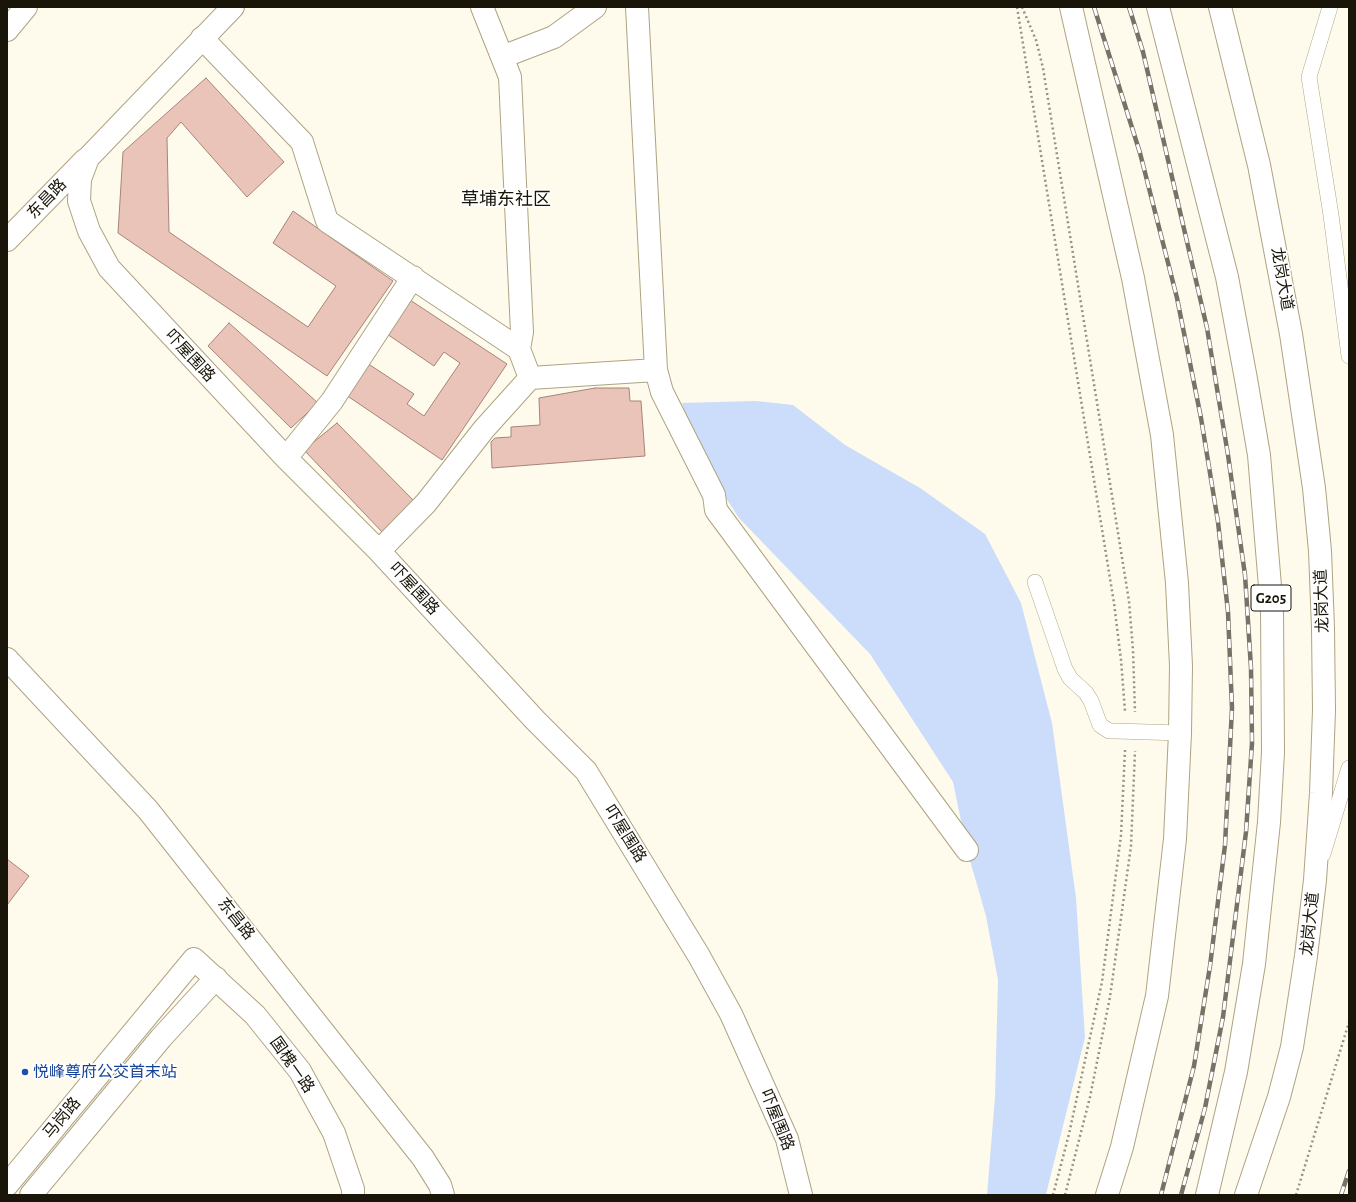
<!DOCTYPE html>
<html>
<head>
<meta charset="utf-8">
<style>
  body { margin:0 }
  #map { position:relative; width:1356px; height:1202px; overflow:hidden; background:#fefaec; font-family:"Alegreya Sans",sans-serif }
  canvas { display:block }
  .frame { position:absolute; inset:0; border:8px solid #191509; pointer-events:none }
</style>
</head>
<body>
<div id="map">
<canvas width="1356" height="1202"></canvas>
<div class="frame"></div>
</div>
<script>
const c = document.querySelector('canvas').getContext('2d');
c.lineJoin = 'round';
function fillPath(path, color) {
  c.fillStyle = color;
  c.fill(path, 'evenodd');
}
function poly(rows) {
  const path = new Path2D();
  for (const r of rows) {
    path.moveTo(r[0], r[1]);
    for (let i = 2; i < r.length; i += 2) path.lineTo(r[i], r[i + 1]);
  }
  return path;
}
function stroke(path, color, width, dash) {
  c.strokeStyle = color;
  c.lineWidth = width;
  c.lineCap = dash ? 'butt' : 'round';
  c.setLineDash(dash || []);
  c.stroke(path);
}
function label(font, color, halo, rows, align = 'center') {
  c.font = font + ' "Alegreya Sans","Noto Sans SC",sans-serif';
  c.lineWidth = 3.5;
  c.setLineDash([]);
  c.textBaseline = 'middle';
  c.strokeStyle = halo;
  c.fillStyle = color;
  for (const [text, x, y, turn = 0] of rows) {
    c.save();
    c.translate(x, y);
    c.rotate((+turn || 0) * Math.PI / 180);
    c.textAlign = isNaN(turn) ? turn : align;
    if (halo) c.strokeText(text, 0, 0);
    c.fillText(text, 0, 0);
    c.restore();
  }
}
fillPath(poly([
  [756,401,793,405,845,445,920,488,985,534,1021,603,1052,723,1076,898,1085,1038,1046,1195,987,1195,995,1097,998,980,986,916,967,850,953,782,870,654,739,518,696,452,682,403]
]), '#cbddfa');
fillPath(poly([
  [1085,1038,1086,1043,1070,1111,1048,1195,1046,1195]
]), '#fefaec');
const building = poly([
  [206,78,284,162,247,197,181,122,167,138,169,232,308,327,336,286,273,243,293,211,393,281,327,376,118,233,123,152,206,78],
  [410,300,507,364,442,460,346,395,367,363,414,394,407,404,424,416,460,363,444,352,434,366,387,334,410,300],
  [229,323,318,403,291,428,208,346,229,323],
  [595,388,629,388,630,401,641,401,645,456,492,468,491,442,495,438,511,437,511,427,540,425,539,398,595,388],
  [337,423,416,503,384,534,304,450,337,423],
  [7,859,29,876,7,905,7,859]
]);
fillPath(building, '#eac4b8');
stroke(building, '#a68478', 1);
const lane = poly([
  [1330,7,1309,77,1331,215,1349,356],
  [1035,582,1065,669,1070,678,1086,693,1091,701,1100,725,1109,731,1116,731,1180,733],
  [1323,854,1349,768]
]);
const street = poly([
  [233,7,88,158,80,179,79,201,89,231,109,268,286,458,379,551,535,720,586,771,699,956,731,1014,787,1139,801,1195],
  [482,7,510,77,522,332,519,349,530,378,656,370,662,392,714,495,716,510,967,850],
  [637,7,656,370],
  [7,30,26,7],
  [202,38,302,142,327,221,519,349],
  [502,57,554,37,595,7],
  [7,240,85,160],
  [286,458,332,401,413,277],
  [379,551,426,503,484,429,530,378],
  [7,659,148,810,423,1158,440,1185,443,1195],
  [7,1185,194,959,255,1015,300,1071,334,1133,353,1189,353,1195],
  [31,1195,161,1038,216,978]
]);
const primary = poly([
  [1220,7,1259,165,1291,334,1314,488,1320,551,1323,628,1324,710,1321,793,1315,880,1306,956,1292,1047,1279,1097,1246,1195]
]);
const highway = poly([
  [1071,7,1133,278,1162,435,1177,583,1181,666,1180,733,1175,839,1157,996,1122,1147,1107,1195],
  [1158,7,1227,277,1246,379,1259,455,1272,610,1273,752,1269,822,1254,964,1236,1072,1207,1195]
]);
stroke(lane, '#aea382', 16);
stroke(street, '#aea382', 24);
stroke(primary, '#aea382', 24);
stroke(highway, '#aea382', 24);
stroke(poly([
  [1017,7,1114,603,1121,660,1125,711],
  [1022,7,1036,40,1043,68,1129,601,1133,650,1135,712],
  [1053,1195,1069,1134,1102,982,1121,835,1125,750],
  [1065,1195,1090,1097,1110,997,1131,846,1135,751],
  [1296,1195,1349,1022]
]), '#959184', 2.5, [2, 3]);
stroke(lane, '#fff', 15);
stroke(street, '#fff', 22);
stroke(primary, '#fff', 22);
stroke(highway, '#fff', 22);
const rail = poly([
  [1094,7,1140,153,1177,298,1201,418,1218,522,1228,612,1232,708,1225,845,1210,966,1194,1066,1161,1195],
  [1129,7,1143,52,1207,328,1228,455,1245,575,1251,668,1252,743,1246,832,1223,1017,1205,1108,1181,1195],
  [1341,1195,1349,1171]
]);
stroke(rail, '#767266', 4.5);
stroke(rail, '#fff', 3, [9]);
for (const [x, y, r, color] of [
  [25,1072,4,"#1a4fb4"]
]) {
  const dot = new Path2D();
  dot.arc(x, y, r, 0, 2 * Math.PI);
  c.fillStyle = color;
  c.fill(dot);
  stroke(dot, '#fff', 1.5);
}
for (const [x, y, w] of [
  [1271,598,40]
]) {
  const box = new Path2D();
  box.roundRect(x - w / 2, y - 13, w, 26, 3);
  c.fillStyle = '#fff';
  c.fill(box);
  stroke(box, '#191509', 1);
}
label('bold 15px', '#191509', null, [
  ["G205",1271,598]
]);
label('16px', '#191509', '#fff', [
  ["东昌路",47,199,-46],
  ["龙岗大道",1282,279,80],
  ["吓屋围路",190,356,47],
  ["吓屋围路",414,589,47],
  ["龙岗大道",1322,601,-92],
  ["吓屋围路",625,834,58],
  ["东昌路",236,919,51],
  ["龙岗大道",1310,924,-84],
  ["国槐一路",292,1065,55],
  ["马岗路",62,1118,-50],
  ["吓屋围路",777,1120,68]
]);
label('16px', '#164399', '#fff', [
  ["悦峰尊府公交首末站",33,1072]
], 'left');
label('18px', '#191509', '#fff', [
  ["草埔东社区",506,200]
]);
</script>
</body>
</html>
